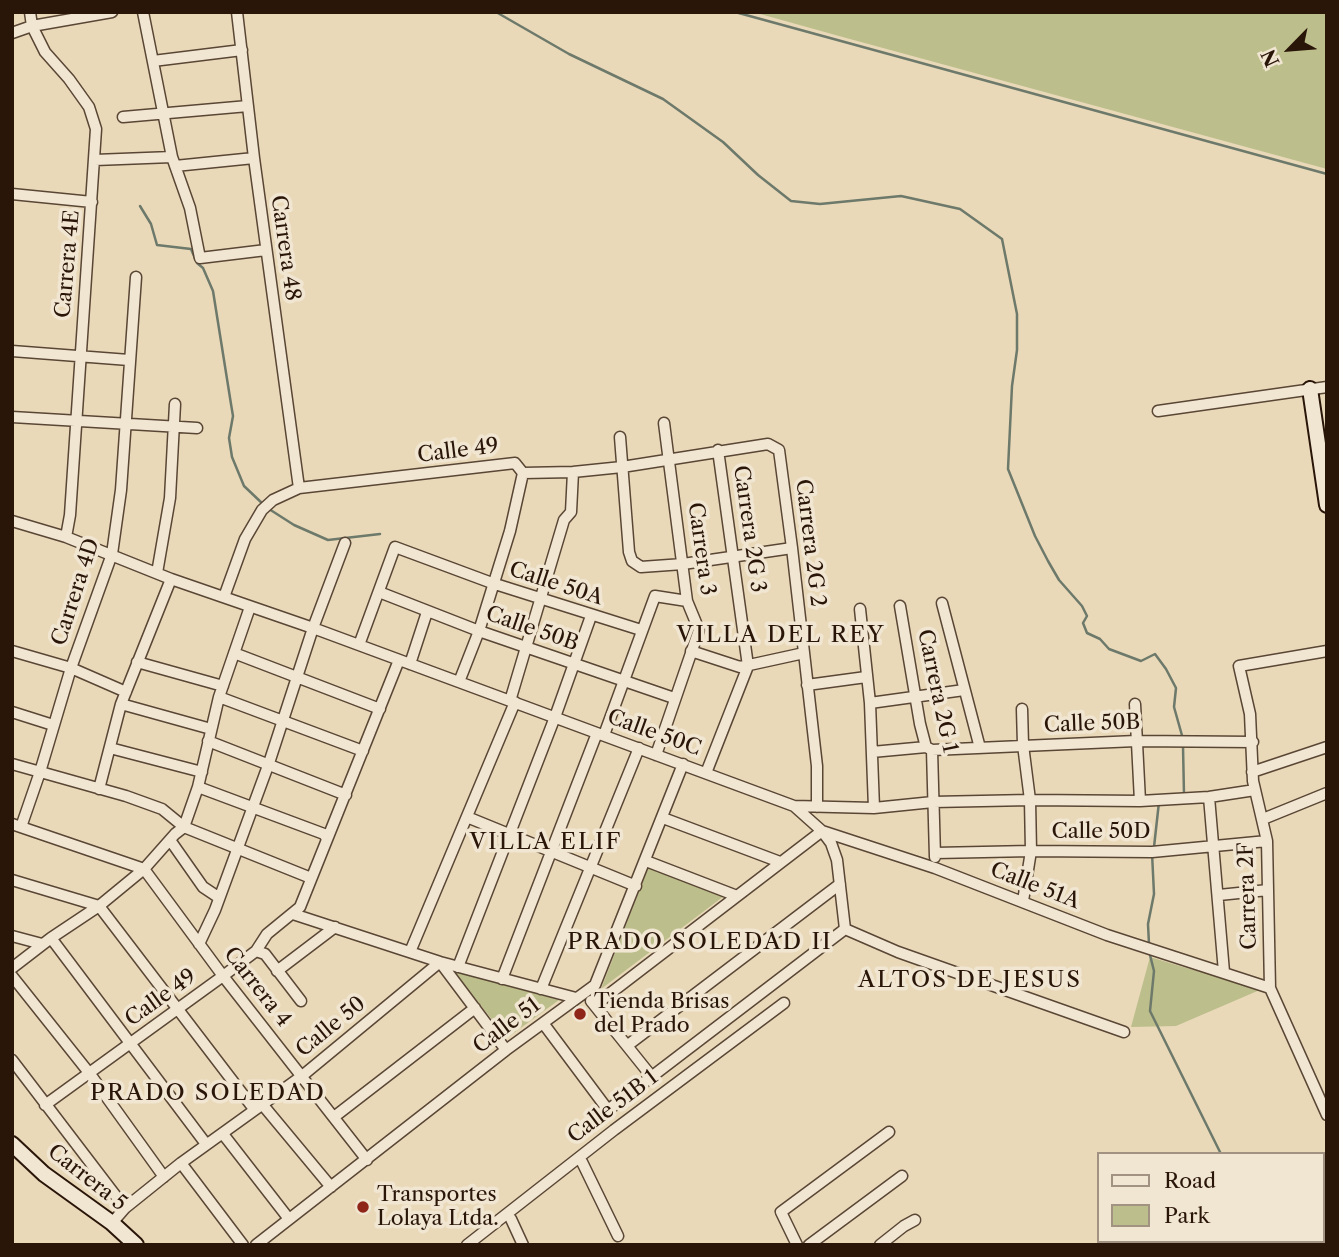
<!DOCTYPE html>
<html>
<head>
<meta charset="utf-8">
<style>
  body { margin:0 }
  #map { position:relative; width:1339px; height:1257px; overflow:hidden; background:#e9d9b9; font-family:"Libre Caslon Text",serif }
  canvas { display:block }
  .frame { position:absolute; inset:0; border:14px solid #2a1509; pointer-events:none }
  .legend { position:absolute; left:1097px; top:1152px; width:228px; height:91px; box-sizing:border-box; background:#f1e6d2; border:2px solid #a19282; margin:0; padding:9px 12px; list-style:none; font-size:21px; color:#2a1509 }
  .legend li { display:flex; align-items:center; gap:14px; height:35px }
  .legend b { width:35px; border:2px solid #a19282 }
  .north { position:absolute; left:1255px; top:14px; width:70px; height:70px; -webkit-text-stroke:5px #f1e6d2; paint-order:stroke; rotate:245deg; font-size:19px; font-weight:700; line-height:28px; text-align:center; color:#2a1509 }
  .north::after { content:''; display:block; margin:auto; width:24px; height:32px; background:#2a1509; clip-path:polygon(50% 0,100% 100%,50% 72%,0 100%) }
</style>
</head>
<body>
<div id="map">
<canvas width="1339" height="1257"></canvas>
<div class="frame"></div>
<ul class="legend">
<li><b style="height:9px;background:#f1e6d2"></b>Road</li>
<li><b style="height:19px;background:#bcbe8b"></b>Park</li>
</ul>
<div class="north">N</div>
</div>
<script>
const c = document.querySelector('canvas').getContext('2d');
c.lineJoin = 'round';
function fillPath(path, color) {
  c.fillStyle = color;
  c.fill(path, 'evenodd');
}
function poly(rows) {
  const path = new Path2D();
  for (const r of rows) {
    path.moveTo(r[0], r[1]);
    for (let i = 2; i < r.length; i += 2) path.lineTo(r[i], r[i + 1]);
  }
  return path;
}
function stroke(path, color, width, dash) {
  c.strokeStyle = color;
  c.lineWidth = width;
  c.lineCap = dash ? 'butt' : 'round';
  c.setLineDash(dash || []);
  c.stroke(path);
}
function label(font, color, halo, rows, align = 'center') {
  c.font = font + ' "Libre Caslon Text",serif';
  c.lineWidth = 7;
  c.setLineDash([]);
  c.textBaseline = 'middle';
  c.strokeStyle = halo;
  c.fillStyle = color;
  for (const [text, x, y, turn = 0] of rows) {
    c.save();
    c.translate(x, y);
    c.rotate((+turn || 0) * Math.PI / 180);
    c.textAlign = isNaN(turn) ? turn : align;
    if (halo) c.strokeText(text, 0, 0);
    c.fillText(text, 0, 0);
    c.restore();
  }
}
fillPath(poly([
  [753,12,1327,12,1327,169,839,36],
  [649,866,724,896,601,989],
  [1150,957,1183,967,1262,989,1176,1026,1131,1027],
  [453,971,559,1000,507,1038]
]), '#bcbe8b');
stroke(poly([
  [496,12,569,54,663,99,723,142,758,175,791,201,820,204,901,196,960,209,1002,239,1017,314,1017,350,1012,386,1008,469,1035,536,1048,561,1059,580,1082,606,1087,616,1083,623,1087,633,1100,639,1109,649,1141,661,1155,654,1166,669,1176,688,1174,707,1183,739],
  [735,12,1327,174],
  [140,206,151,224,157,245,191,249,197,263,203,268,213,291,231,404,233,416,229,438,232,457,244,486,264,505],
  [269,509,294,525,328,540,380,534],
  [1183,746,1184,795],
  [1154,847,1159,802],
  [1149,944,1148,924,1154,894,1152,853],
  [1149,951,1154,971,1150,1011,1221,1154],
  [1236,1241,1237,1245]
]), '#6d796a', 2.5);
const street = poly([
  [30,12,32,26,45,52,69,79,89,107,96,129,70,515,66,537],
  [143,12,172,157,190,208,200,258,266,250],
  [237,12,254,158,299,488],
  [12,33,32,26,112,12],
  [153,61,242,50],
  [123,117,248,106],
  [95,160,172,157],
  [175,166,254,158],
  [12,194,92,202],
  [12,351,129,360],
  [1158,411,1327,387],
  [12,417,197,428],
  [620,437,629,552,632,561,641,567,683,564,792,548],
  [12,521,66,537,171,579,313,628,794,806,874,808,933,802,1030,800,1140,801,1209,797,1255,790],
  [157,573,170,498,175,404],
  [379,592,479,631,674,698],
  [224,597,245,539,262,510,273,500,299,488,515,463,523,473,573,472,622,467,768,444,779,450,792,548,817,766,817,807],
  [942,603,980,748],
  [900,606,920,724,926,747,932,750,935,857],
  [860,609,870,703,874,808],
  [359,645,395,547,492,583,641,630],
  [12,651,71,668,126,692],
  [691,651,740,667,804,653],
  [1327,651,1239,666,1250,714,1253,781,1267,841,1270,988,1327,1115],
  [234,653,380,709],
  [137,662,223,686],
  [410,664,427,612],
  [459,682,479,631,510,531,523,473],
  [807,685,866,677],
  [219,697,363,751],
  [510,701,564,520,571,512,573,472],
  [870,703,964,690],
  [121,704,211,729],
  [1135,704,1140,801],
  [1022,709,1023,745,1030,800,1031,851,1023,901],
  [12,712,53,725],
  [604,735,655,596,687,601],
  [208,741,346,795],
  [110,748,202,772],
  [932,750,1136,741,1253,742],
  [872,752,926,747],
  [656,755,699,630,687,601,664,423],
  [12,764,126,796,162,809,184,827,311,878],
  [1252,772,1327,747],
  [706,773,748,666,718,450],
  [198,787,324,834,327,839],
  [99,789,121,704,171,579],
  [1209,797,1224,972],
  [794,806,822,831,935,868,1107,935,1270,988],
  [467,817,636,886],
  [663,818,780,862],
  [1263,819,1327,793],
  [12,824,144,869,223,976,367,1160],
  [21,827,40,772,71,668,112,554,121,490,136,277],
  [170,840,203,887,218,897],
  [935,853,1031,851,1152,852,1267,841],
  [646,861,737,896],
  [12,880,99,906,254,1109],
  [1219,895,1268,890],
  [293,914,440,962,576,998],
  [845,929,898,952,1124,1032],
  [12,936,42,944],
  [51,938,206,1144],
  [199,944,215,910,269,763,313,628,345,543],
  [256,951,265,954,301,1001],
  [410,952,515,702],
  [458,967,555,717,591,616],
  [12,968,51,938,99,906,144,869,175,834,184,827,198,787,219,697,250,607],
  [277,971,335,927],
  [12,976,90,1074,164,1177],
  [502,979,597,733],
  [541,989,639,748],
  [591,1001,652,1077],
  [595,1005,822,831,831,843,837,860,845,929],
  [543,1023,608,1110,845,929],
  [628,1045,840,884],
  [12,1060,125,1208],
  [262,1104,331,1187],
  [45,1105,223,976,256,951,267,934,300,907,399,660],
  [334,1117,475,1008],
  [223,1134,289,1219],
  [582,1162,618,1236],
  [181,1163,243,1245],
  [511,1219,523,1245],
  [112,1223,125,1208,181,1163,302,1076,440,962,506,1050],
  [256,1245,506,1050,595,985,683,764],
  [467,1245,614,1130,784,1003],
  [797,1245,781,1212,889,1132],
  [809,1245,902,1176],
  [880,1245,904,1226,915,1220]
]);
const secondary = poly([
  [1310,389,1327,505],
  [12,1144,44,1174,112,1223,136,1245]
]);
stroke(street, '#5a4635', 13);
stroke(secondary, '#2a1509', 18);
stroke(street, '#f1e6d2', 10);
stroke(secondary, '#f1e6d2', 14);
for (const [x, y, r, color] of [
  [580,1014,7,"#8f2418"],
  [363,1207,7,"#8f2418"]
]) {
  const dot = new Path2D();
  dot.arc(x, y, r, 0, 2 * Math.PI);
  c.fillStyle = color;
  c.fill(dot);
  stroke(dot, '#f1e6d2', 2.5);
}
label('21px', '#2a1509', '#f1e6d2', [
  ["Carrera 48",285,248,82],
  ["Carrera 4E",68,264,-85],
  ["Calle 49",458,451,-7],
  ["Carrera 2G 3",749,529,82],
  ["Carrera 2G 2",810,543,83],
  ["Carrera 3",701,549,82],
  ["Calle 50A",556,584,18],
  ["Carrera 4D",76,592,-72],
  ["Calle 50B",532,629,19],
  ["Carrera 2G 1",937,691,78],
  ["Calle 50B",1092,724,-2],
  ["Calle 50C",654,733,20],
  ["Calle 50D",1101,832],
  ["Calle 51A",1035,886,21],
  ["Carrera 2F",1248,896,-92],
  ["Carrera 4",257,987,52],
  ["Calle 49",161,998,-36],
  ["Calle 51",507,1026,-37],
  ["Calle 50",331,1027,-39],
  ["Calle 51B 1",613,1107,-37],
  ["Carrera 5",87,1178,38]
]);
label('21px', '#2a1509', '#f1e6d2', [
  ["Tienda Brisas",594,1002],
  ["del Prado",594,1026],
  ["Transportes",377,1195],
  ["Lolaya Ltda.",377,1219]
], 'left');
c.letterSpacing = '2px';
label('23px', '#2a1509', '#f1e6d2', [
  ["VILLA DEL REY",781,635],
  ["VILLA ELIF",546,842],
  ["PRADO SOLEDAD II",700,942],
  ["ALTOS DE JESUS",970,980],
  ["PRADO SOLEDAD",208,1093]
]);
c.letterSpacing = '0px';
</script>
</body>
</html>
